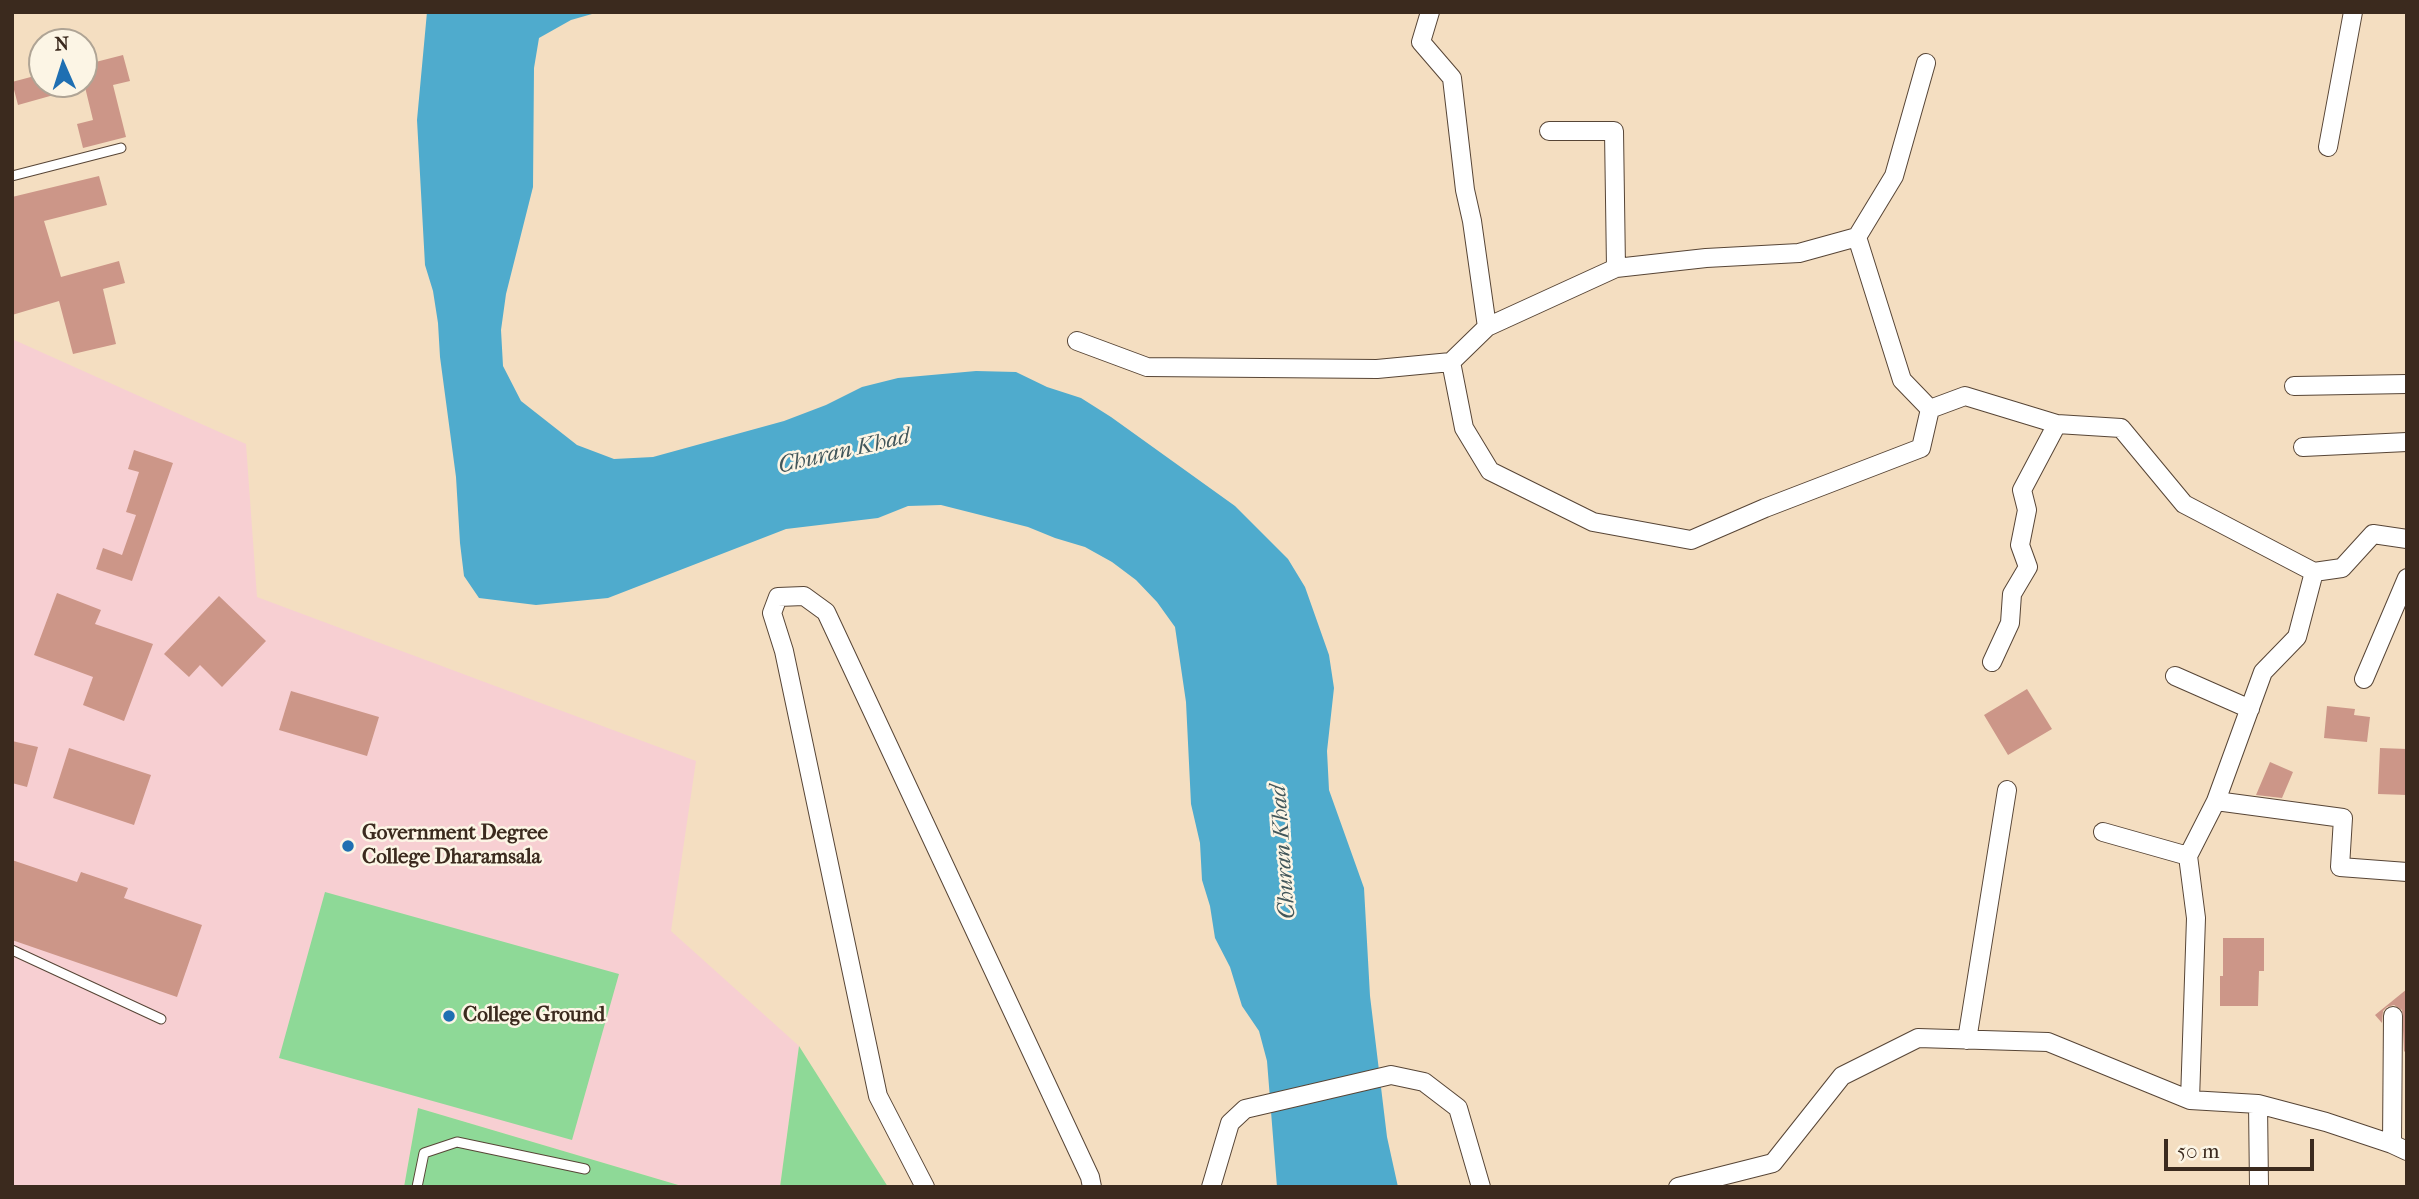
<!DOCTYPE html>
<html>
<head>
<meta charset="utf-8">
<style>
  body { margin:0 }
  #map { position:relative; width:2419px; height:1199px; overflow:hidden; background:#f4dec1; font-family:"IM FELL French Canon",serif }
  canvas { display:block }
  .frame { position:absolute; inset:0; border:14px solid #3b2a1e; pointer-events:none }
  .north { position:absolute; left:28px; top:28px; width:70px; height:70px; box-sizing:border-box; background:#fcf5e5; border:2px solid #afa495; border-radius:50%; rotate:357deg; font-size:19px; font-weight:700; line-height:28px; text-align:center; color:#3b2a1e }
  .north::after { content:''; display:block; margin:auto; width:24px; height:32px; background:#1f6fb2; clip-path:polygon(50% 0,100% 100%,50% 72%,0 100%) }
  .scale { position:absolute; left:2164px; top:1139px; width:150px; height:32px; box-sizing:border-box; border:4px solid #3b2a1e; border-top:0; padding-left:9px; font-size:21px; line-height:24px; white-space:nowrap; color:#3b2a1e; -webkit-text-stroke:5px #fcf5e5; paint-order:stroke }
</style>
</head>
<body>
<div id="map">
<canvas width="2419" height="1199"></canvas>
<div class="frame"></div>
<div class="north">N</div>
<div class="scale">50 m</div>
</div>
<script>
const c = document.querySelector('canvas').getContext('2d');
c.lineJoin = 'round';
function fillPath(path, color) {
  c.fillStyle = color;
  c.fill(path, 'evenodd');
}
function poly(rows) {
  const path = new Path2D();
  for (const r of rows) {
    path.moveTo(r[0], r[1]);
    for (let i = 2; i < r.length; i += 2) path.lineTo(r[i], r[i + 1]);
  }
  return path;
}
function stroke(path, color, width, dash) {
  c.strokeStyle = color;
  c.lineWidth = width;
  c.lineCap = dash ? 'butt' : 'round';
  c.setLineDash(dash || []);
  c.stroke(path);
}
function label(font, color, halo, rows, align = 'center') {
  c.font = font + ' "IM FELL French Canon",serif';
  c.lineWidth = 5;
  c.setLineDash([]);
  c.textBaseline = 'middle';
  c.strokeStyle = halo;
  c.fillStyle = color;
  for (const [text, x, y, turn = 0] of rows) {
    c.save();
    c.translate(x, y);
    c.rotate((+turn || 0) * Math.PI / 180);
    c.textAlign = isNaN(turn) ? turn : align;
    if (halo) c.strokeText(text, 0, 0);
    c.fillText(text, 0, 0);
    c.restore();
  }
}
fillPath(poly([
  [12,339,246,444,257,597,696,761,671,931,799,1046,780,1187,685,1187,418,1108,404,1187,12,1187]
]), '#f7cfd2');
fillPath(poly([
  [325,892,619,974,572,1140,279,1058],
  [799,1046,888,1187,780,1187],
  [418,1108,685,1187,404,1187]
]), '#8ed997');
fillPath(poly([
  [427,12,599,12,571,20,539,38,534,68,533,187,506,294,501,330,503,366,521,401,577,445,614,459,653,457,784,421,826,405,862,387,898,378,976,371,1016,372,1047,387,1081,398,1111,417,1235,506,1288,559,1305,587,1329,655,1334,688,1327,751,1329,790,1364,888,1370,996,1387,1137,1398,1187,1277,1187,1267,1061,1259,1031,1242,1006,1230,967,1215,938,1210,906,1202,880,1200,843,1191,804,1186,702,1175,627,1157,602,1136,580,1112,562,1085,547,1055,538,1028,527,941,505,908,506,878,518,786,529,608,598,536,605,479,598,464,576,460,543,456,477,440,357,438,323,433,291,425,265,417,120]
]), '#4fabcd');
fillPath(poly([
  [123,55,130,81,113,85,126,137,83,148,77,124,93,120,84,83,84,65],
  [42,74,42,84,74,84,75,89,18,105,12,82],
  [99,176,107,205,44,221,61,277,119,261,125,283,103,289,116,344,73,354,59,301,12,315,12,197],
  [134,450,173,463,132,581,96,569,103,548,122,555,136,515,126,512,139,472,128,469],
  [57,593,101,610,95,624,153,644,124,721,83,705,93,677,34,655],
  [219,596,266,641,222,687,200,665,189,677,164,654],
  [2027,689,2052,729,2008,755,1984,715],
  [291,691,379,717,367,756,279,730],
  [2327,706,2355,709,2354,715,2370,717,2367,742,2324,738],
  [12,741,38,747,27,787,12,783],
  [69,748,151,775,134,825,53,798],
  [2380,748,2407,749,2407,795,2378,794],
  [2270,762,2293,772,2282,798,2256,795],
  [12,860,77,882,81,872,128,888,124,898,202,925,177,997,12,940],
  [2223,938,2264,938,2264,971,2259,971,2258,1006,2220,1006,2220,976,2223,976],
  [2407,989,2407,1054,2404,1051,2402,1010,2394,1005,2387,1007,2383,1011,2382,1023,2375,1015]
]), '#cc9688');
const service = poly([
  [12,176,121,148],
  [12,950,161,1019],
  [417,1187,424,1153,457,1142,585,1169]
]);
const minor = poly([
  [1430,12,1421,42,1452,78,1465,190,1472,221,1487,327,1616,268,1706,258,1799,253,1857,237,1902,380,1930,409,1965,396,2057,424,2121,428,2184,504,2314,572,2342,568,2373,534,2407,539],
  [1549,131,1614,131,1616,268],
  [2328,147,2353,12],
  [1857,237,1894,176,1926,63],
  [1077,341,1147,367,1377,369,1451,362,1487,327],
  [1451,362,1464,428,1490,471,1593,522,1691,540,1765,508,1921,448,1930,409],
  [2294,386,2407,384],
  [2303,447,2407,442],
  [1992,662,2010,623,2012,594,2028,567,2020,545,2027,510,2022,490,2057,424],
  [2175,676,2250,709],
  [2364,679,2407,578],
  [2216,801,2343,818,2340,867,2407,872],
  [2103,832,2188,856],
  [1967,1040,2007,790],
  [2190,1100,2196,918,2188,856,2216,801,2263,672,2297,637,2314,572],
  [2258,1104,2259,1187],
  [2392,1144,2393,1016],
  [925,1187,878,1096,784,651,772,613,778,597,804,596,826,612,1090,1177,1092,1187],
  [1211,1187,1230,1123,1245,1109,1391,1075,1424,1082,1458,1108,1481,1187],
  [1678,1187,1773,1163,1842,1076,1918,1038,2048,1042,2190,1100,2258,1104,2326,1122,2392,1144,2407,1151]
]);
stroke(service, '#574536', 11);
stroke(minor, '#574536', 20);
stroke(service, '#fff', 9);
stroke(minor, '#fff', 18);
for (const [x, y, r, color] of [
  [348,846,7,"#1f6fb2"],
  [449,1016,7,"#1f6fb2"]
]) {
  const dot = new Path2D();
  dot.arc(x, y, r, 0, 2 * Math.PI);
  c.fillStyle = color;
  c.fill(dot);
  stroke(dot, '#fcf5e5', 2.5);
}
label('bold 21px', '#3b2a1e', '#fcf5e5', [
  ["Government Degree",362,834],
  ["College Dharamsala",362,858],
  ["College Ground",463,1016]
], 'left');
label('italic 23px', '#42575b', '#fcf5e5', [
  ["Churan Khad",844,452,-13],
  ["Churan Khad",1284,852,-94]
]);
</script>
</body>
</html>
